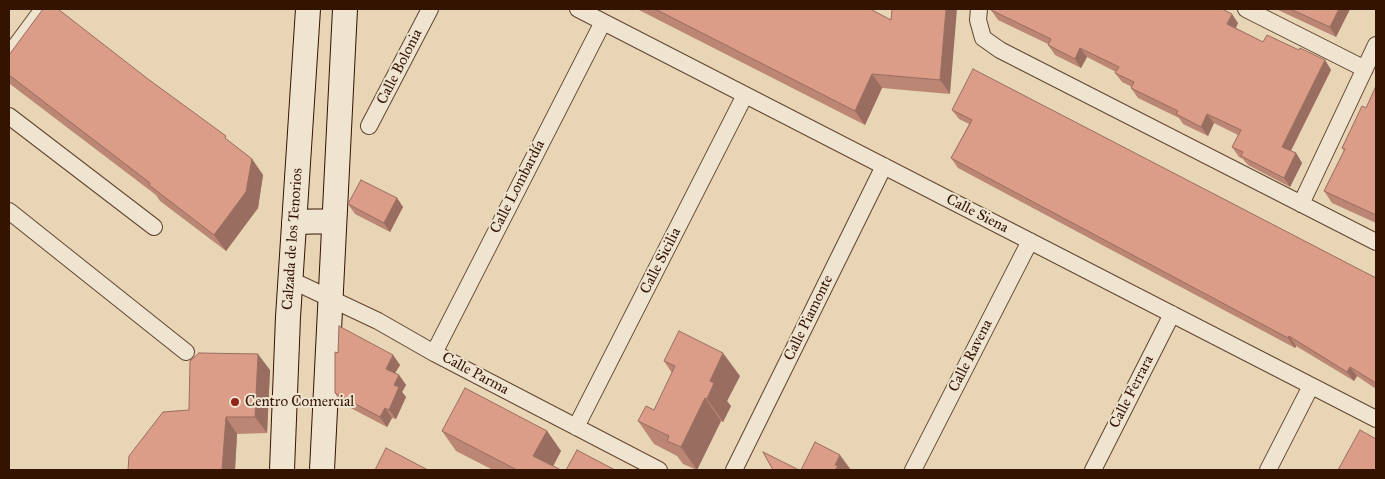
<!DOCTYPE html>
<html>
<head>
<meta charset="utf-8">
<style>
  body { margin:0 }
  #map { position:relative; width:1385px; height:479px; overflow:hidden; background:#e7d5b6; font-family:"IM FELL Great Primer",serif }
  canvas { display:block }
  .frame { position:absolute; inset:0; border:10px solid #341401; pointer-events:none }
</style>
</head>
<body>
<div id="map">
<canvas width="1385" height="479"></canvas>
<div class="frame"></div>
</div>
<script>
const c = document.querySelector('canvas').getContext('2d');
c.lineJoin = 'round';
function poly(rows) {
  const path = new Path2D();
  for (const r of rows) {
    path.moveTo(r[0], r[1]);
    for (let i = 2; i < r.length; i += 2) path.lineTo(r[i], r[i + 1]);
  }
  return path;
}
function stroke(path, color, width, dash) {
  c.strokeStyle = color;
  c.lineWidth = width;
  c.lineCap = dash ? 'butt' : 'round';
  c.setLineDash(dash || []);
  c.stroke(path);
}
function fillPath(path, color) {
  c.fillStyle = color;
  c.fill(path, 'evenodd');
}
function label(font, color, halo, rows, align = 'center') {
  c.font = font + ' "IM FELL Great Primer",serif';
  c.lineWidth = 4;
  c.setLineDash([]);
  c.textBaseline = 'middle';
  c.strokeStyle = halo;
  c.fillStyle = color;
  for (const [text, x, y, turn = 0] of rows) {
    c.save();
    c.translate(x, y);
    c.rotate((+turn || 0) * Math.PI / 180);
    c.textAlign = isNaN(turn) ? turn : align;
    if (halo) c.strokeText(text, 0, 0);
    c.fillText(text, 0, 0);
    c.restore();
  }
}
const street = poly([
  [578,9,1376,419],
  [979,9,978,20,983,38,1000,50,1376,242],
  [1246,9,1365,69],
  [9,55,43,9],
  [9,116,154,227],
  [369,126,430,9],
  [1301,204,1376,45],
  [9,211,186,352],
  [291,280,378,321,434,353,659,470],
  [434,353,603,22],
  [576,427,745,95],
  [734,470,884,166],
  [913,470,1030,241],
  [1093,470,1172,314],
  [1268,470,1311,386]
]);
const secondary = poly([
  [294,222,334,221],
  [282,470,288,317,308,9],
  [322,470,345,9]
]);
stroke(street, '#61442e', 18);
stroke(secondary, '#341401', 26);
stroke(street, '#efe4d0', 16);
stroke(secondary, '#efe4d0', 24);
fillPath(poly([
  [637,9,870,9,891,20,892,9,950,94,882,88,865,125],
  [1276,9,1350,9,1336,37],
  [991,10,1238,23,1236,28,1263,42,1299,50,1325,60,1331,70,1291,151,1296,153,1302,163,1290,187,1248,165,1243,159,1239,157,1232,147,1238,135,1214,123,1208,136,1183,124,1179,118,1138,98,1131,88,1132,87,1122,82,1115,73,1116,72,1087,57,1081,68,1055,55,1048,45,1048,44,998,20],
  [9,55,230,142,252,159,263,175,258,208,226,251,160,201,156,195,10,84,9,82],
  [1376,86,1376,223,1332,203,1324,191,1344,151,1342,148,1366,108],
  [952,110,1376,278,1376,389,1357,376,1354,381,1296,346,1295,348,958,168,951,158,969,124,959,119],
  [397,198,403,207,390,232,355,214,348,204],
  [338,353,393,355,400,365,395,373,399,375,406,385,402,392,406,397,396,419,392,418,387,427,341,403,335,393],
  [664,361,740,376,727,401,731,406,723,422,721,421,697,470,683,464,677,456,654,444,638,421,654,410,672,373],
  [270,370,267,433,237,434,235,470,128,470],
  [442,431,547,431,561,451,553,466,561,470,493,470,456,451]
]), '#bc8675');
fillPath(poly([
  [946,9,957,9,950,94,940,80],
  [1339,9,1350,9,1336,37,1330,27],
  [1232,14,1238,23,1233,33,1227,24],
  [1080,48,1087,57,1081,68,1075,59],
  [1325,60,1331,70,1288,156,1282,147],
  [872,74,882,88,865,125,855,111],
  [1207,114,1214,123,1208,136,1201,127],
  [1296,153,1302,163,1290,187,1284,178],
  [252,159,263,175,258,208,226,251,214,235],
  [397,198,403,207,390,232,384,223],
  [1289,336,1296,346,1295,348,1288,338],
  [723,353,740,376,727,401,731,406,723,422,707,399,710,381],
  [258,354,270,370,267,433,255,417],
  [393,355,400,365,392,378,386,369],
  [1350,367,1357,376,1354,381,1347,372],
  [399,375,406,385,402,392,406,397,396,419,389,410,394,385],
  [705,398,721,421,697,470,681,447],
  [385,408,392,418,387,427,380,417],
  [226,417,237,434,235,470,222,470],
  [547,431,561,451,551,470,533,456],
  [840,455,851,470,835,470,835,465]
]), '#996d5f');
const building = poly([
  [43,9,58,9,148,79,226,136,225,138,252,159,246,192,214,235,149,185,150,183,9,75,9,55,43,9],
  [655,9,870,9,891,20,892,9,946,9,940,80,872,74,855,111,655,9],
  [992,9,1222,9,1232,14,1227,24,1263,42,1267,35,1299,50,1300,48,1325,60,1282,147,1296,153,1284,178,1241,156,1243,152,1232,147,1241,130,1207,114,1201,127,1176,114,1178,111,1131,88,1134,82,1115,73,1119,67,1080,48,1075,59,1048,45,1051,39,991,10,992,9],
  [1290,9,1339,9,1330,27,1290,9],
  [973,69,1376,278,1376,383,1350,367,1347,372,1289,336,1288,338,951,158,972,120,952,110,973,69],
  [1376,86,1376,215,1324,191,1345,149,1342,148,1362,106,1366,108,1376,86],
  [361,180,397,198,384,223,348,204,361,180],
  [339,326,393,355,386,369,399,375,394,385,399,387,389,410,385,408,380,417,335,393,335,352,338,353,339,326],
  [679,331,723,353,710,381,714,383,707,399,705,398,681,447,667,441,669,436,638,421,646,406,654,410,675,366,664,361,679,331],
  [199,353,258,354,255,417,226,417,222,470,128,470,129,456,163,412,189,410,190,361,199,353],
  [465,388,547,431,533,456,561,470,517,470,442,431,465,388],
  [1360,430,1376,439,1376,470,1338,470,1360,430],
  [815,442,840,455,835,465,838,466,835,470,801,470,815,442],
  [386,448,428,470,375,470,386,448],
  [577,450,615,470,566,470,577,450],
  [763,452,799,470,773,470,763,452]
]);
fillPath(building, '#db9c88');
stroke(building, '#996d5f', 1);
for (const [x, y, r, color] of [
  [235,402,5,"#8f2418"]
]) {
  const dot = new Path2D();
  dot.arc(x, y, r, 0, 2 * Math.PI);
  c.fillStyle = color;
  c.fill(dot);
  stroke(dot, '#efe4d0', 2);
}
label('15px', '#341401', '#efe4d0', [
  ["Calle Bolonia",400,67,-63],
  ["Calle Lombardía",518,187,-63],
  ["Calle Siena",977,214,27],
  ["Calzada de los Tenorios",293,239,-86],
  ["Calle Sicilia",661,261,-63],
  ["Calle Piamonte",809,318,-64],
  ["Calle Ravena",971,356,-63],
  ["Calle Parma",475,374,28],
  ["Calle Ferrara",1132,392,-63]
]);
label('15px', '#341401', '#efe4d0', [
  ["Centro Comercial",245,402]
], 'left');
</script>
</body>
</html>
